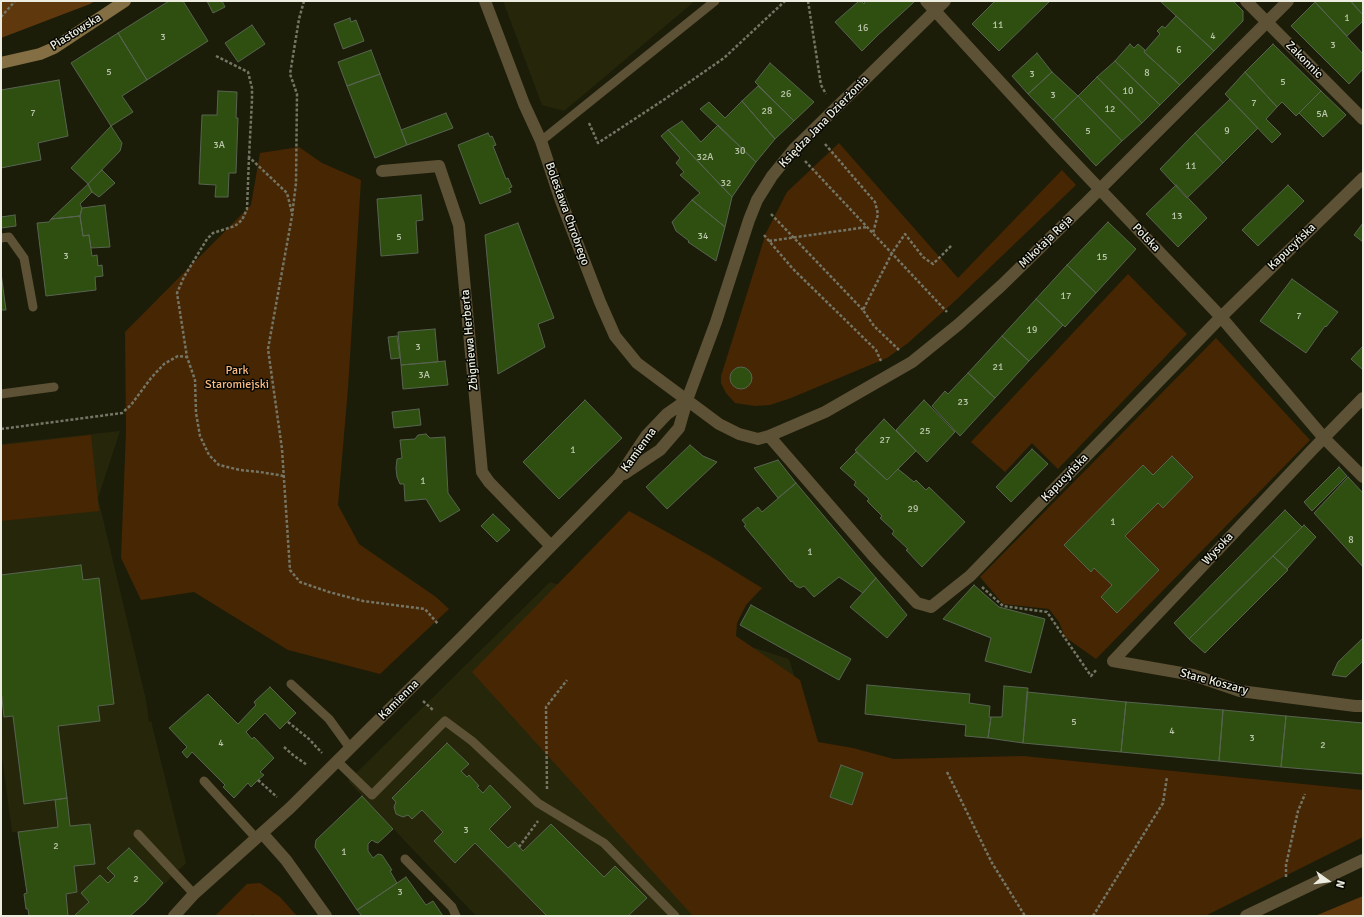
<!DOCTYPE html>
<html>
<head>
<meta charset="utf-8">
<style>
  body { margin:0 }
  #map { position:relative; width:1364px; height:917px; overflow:hidden; background:#1c1d09; font-family:Signika,sans-serif }
  canvas { display:block }
  .frame { position:absolute; inset:0; border:2px solid #ecede0; pointer-events:none }
  .north { position:absolute; left:1308px; top:861px; width:40px; height:40px; -webkit-text-stroke:3px #070702; paint-order:stroke; rotate:104deg; font-size:11px; font-weight:700; line-height:16px; text-align:center; color:#ecede0 }
  .north::after { content:''; display:block; margin:auto; width:14px; height:18px; background:#ecede0; clip-path:polygon(50% 0,100% 100%,50% 72%,0 100%) }
</style>
</head>
<body>
<div id="map">
<canvas width="1364" height="917"></canvas>
<div class="frame"></div>
<div class="north">N</div>
</div>
<script>
const c = document.querySelector('canvas').getContext('2d');
c.lineJoin = 'round';
function fillPath(path, color) {
  c.fillStyle = color;
  c.fill(path, 'evenodd');
}
function poly(rows) {
  const path = new Path2D();
  for (const r of rows) {
    if (r.length === 3) {
      path.moveTo(r[0] + r[2], r[1]);
      path.arc(r[0], r[1], r[2], 0, 2 * Math.PI);
      continue;
    }
    path.moveTo(r[0], r[1]);
    for (let i = 2; i < r.length; i += 2) path.lineTo(r[i], r[i + 1]);
  }
  return path;
}
function stroke(path, color, width, dash) {
  c.strokeStyle = color;
  c.lineWidth = width;
  c.lineCap = dash ? 'butt' : 'round';
  c.setLineDash(dash || []);
  c.stroke(path);
}
function label(font, color, halo, rows, align = 'center') {
  c.font = font + ' Signika,sans-serif';
  c.lineWidth = 3;
  c.setLineDash([]);
  c.textBaseline = 'middle';
  c.strokeStyle = halo;
  c.fillStyle = color;
  for (const [text, x, y, turn = 0] of rows) {
    c.save();
    c.translate(x, y);
    c.rotate((+turn || 0) * Math.PI / 180);
    c.textAlign = isNaN(turn) ? turn : align;
    if (halo) c.strokeText(text, 0, 0);
    c.fillText(text, 0, 0);
    c.restore();
  }
}
fillPath(poly([
  [503,1,695,1,564,111,542,105],
  [120,431,98,498,146,700,149,722,151,721,186,863,131,916,29,916,28,909,26,909,24,894,27,893,18,832,12,832,1,749,1,444],
  [550,582,789,659,869,916,476,916,348,781]
]), '#26260b');
fillPath(poly([
  [839,143,958,278,1062,170,1076,185,956,300,908,343,887,358,791,398,770,405,755,406,735,403,726,393,721,383,721,376,766,233,787,192],
  [299,147,322,163,361,180,348,388,338,505,359,544,436,597,449,609,380,674,288,650,194,592,141,600,121,558,126,432,125,332,251,205,260,153],
  [1128,274,1187,334,1058,469,1032,443,1005,472,971,442],
  [1216,338,1310,440,1096,659,1065,637,1059,622,1049,609,1003,604,980,577],
  [91,435,99,511,1,521,1,445],
  [629,511,710,556,762,588,746,605,737,623,736,636,800,680,818,742,853,748,894,759,1023,756,1363,790,1363,837,1205,916,693,916,472,672],
  [260,883,280,897,297,916,257,916,252,914,251,916,215,916,247,884]
]), '#472603');
fillPath(poly([
  [1,1,95,1,90,4,1,38],
  [1363,896,1363,916,1315,916]
]), '#5f380e');
const building = poly([
  [169,1,183,1,208,41,147,80,118,33,169,1],
  [207,1,222,1,225,7,213,13,207,1],
  [859,1,861,1,864,4,865,1,912,1,914,2,878,35,862,51,835,22,859,1],
  [995,1,1050,1,999,51,972,24,995,1],
  [1160,1,1233,1,1243,11,1243,21,1214,51,1160,1],
  [1316,1,1350,1,1363,15,1363,21,1347,36,1315,2,1316,1],
  [1351,1,1363,1,1363,15,1351,1],
  [1315,2,1363,54,1363,69,1349,84,1291,26,1315,2],
  [1176,16,1214,51,1180,85,1144,52,1160,34,1157,31,1162,26,1165,28,1176,16],
  [350,18,351,22,356,20,364,41,343,49,334,24,350,18],
  [252,25,265,44,238,62,225,43,252,25],
  [118,33,147,80,122,96,133,112,111,126,71,63,118,33],
  [1130,44,1134,48,1138,44,1145,50,1144,52,1180,85,1160,105,1115,61,1130,44],
  [1273,44,1321,91,1296,116,1282,102,1277,107,1245,72,1273,44],
  [371,50,380,74,347,86,338,62,371,50],
  [1037,53,1052,72,1028,94,1012,76,1037,53],
  [1115,61,1160,105,1142,123,1097,77,1115,61],
  [770,63,814,102,794,121,755,82,770,63],
  [1052,72,1078,96,1053,120,1028,94,1052,72],
  [1245,72,1277,107,1266,119,1281,134,1272,143,1225,94,1245,72],
  [380,74,407,145,375,158,347,86,380,74],
  [1097,77,1142,123,1122,141,1078,96,1097,77],
  [59,80,68,136,38,143,41,160,1,168,1,90,59,80],
  [758,86,794,121,775,139,742,101,758,86],
  [218,91,237,92,236,118,238,118,236,173,229,173,228,197,215,197,216,185,199,184,202,115,217,115,218,91],
  [1321,91,1346,115,1323,137,1299,113,1321,91],
  [1078,96,1122,141,1096,166,1053,120,1078,96],
  [1230,99,1258,128,1223,163,1195,133,1230,99],
  [742,101,775,139,756,162,700,109,709,102,725,118,742,101],
  [446,113,453,128,407,145,401,130,446,113],
  [682,121,701,142,718,125,756,162,732,197,668,130,682,121],
  [111,126,122,143,120,151,88,184,71,168,111,126],
  [668,130,732,197,725,227,692,200,700,193,680,175,684,172,676,163,680,158,661,136,668,130],
  [488,133,490,137,492,136,496,145,493,146,506,179,508,178,512,187,509,188,511,192,480,204,458,145,488,133],
  [1195,133,1223,163,1187,198,1160,169,1195,133],
  [102,170,115,183,99,197,92,192,88,184,102,170],
  [88,184,92,192,80,204,82,208,80,216,51,219,88,184],
  [1176,185,1207,218,1178,247,1146,214,1176,185],
  [1288,185,1304,201,1258,246,1242,230,1288,185],
  [421,195,423,220,416,221,418,253,381,256,377,199,421,195],
  [692,200,725,227,716,261,688,242,689,241,676,231,672,222,692,200],
  [105,205,110,247,91,248,89,235,83,236,80,216,82,208,105,205],
  [15,215,16,226,1,228,1,217,15,215],
  [80,216,83,236,89,235,92,256,97,255,98,266,102,265,103,276,95,277,96,290,46,296,37,223,49,222,51,219,80,216],
  [1108,222,1136,249,1096,293,1067,265,1108,222],
  [518,223,554,318,538,324,545,347,498,374,485,235,518,223],
  [1363,223,1363,242,1354,235,1363,223],
  [1067,265,1096,293,1065,327,1036,299,1067,265],
  [1,273,6,310,1,310,1,273],
  [1292,279,1338,312,1326,327,1325,326,1306,353,1260,321,1292,279],
  [1036,299,1063,325,1029,361,1002,336,1036,299],
  [435,329,438,362,401,365,398,332,435,329],
  [397,336,400,358,391,359,388,337,397,336],
  [1002,336,1029,361,995,398,968,373,1002,336],
  [1363,346,1363,370,1351,359,1363,346],
  [445,361,448,385,403,389,401,365,445,361],
  [741,378,11],
  [968,373,995,398,960,436,932,406,945,391,948,394,968,373],
  [585,400,622,438,559,499,523,462,585,400],
  [924,400,955,432,927,462,896,430,924,400],
  [419,409,421,425,394,428,392,412,419,409],
  [884,419,916,451,887,480,855,450,884,419],
  [426,434,430,438,445,437,448,493,460,510,440,522,426,499,405,501,404,484,400,484,397,477,396,468,397,459,402,458,400,440,415,439,418,435,426,434],
  [690,445,703,456,717,462,667,509,646,487,690,445],
  [1032,449,1048,464,1011,502,996,487,1032,449],
  [856,452,887,480,898,469,914,482,916,480,926,490,929,487,965,522,922,567,906,550,908,549,892,534,894,531,880,518,882,516,867,501,869,499,854,485,856,482,840,468,856,452],
  [1172,456,1193,477,1163,508,1158,503,1125,536,1159,570,1117,613,1101,597,1112,585,1094,568,1091,572,1064,545,1143,465,1153,475,1172,456],
  [778,460,796,483,778,498,754,468,778,460],
  [1339,467,1347,476,1312,511,1304,502,1339,467],
  [1348,477,1363,493,1363,567,1314,513,1348,477],
  [796,483,876,578,863,593,839,577,814,597,804,586,800,588,796,586,792,581,791,582,744,526,746,525,742,520,758,507,762,512,796,483],
  [1285,510,1302,527,1189,639,1174,623,1285,510],
  [493,514,510,530,497,542,481,526,493,514],
  [1304,525,1316,537,1287,569,1273,556,1304,525],
  [1273,556,1288,570,1205,653,1189,639,1273,556],
  [81,565,83,580,99,578,114,704,98,706,100,721,58,726,67,798,24,804,13,716,4,717,1,689,1,575,81,565],
  [876,578,907,615,887,638,850,607,876,578],
  [974,585,999,607,1045,619,1031,673,985,661,991,638,943,619,974,585],
  [751,605,851,659,839,680,740,625,751,605],
  [1363,638,1363,661,1346,677,1332,675,1338,662,1363,638],
  [867,685,970,694,969,703,990,706,989,717,991,717,988,738,965,736,966,725,865,714,867,685],
  [1004,686,1028,688,1023,743,988,738,991,717,1002,717,1004,686],
  [270,687,296,713,280,729,265,713,246,732,252,739,254,737,274,758,260,772,264,775,258,780,251,787,248,783,234,798,223,787,225,785,192,752,187,758,182,752,187,747,169,728,208,694,238,724,256,705,254,702,270,687],
  [1027,692,1126,702,1121,752,1023,743,1027,692],
  [1126,702,1223,710,1219,761,1121,752,1126,702],
  [1223,710,1286,716,1281,767,1219,761,1223,710],
  [1286,716,1363,723,1363,774,1281,767,1286,716],
  [447,743,469,764,461,771,467,777,469,775,479,786,477,787,483,793,490,785,511,807,489,829,508,848,515,842,523,851,551,824,604,877,615,866,647,898,628,916,547,916,475,843,455,863,434,841,443,832,422,810,412,819,408,815,403,817,396,814,394,807,396,802,392,798,447,743],
  [841,765,863,773,852,805,830,797,841,765],
  [362,796,393,829,378,843,375,842,372,840,368,844,368,851,373,858,378,854,382,855,392,870,390,871,397,883,357,910,315,847,316,840,362,796],
  [67,798,70,826,90,824,95,864,74,866,77,892,66,894,68,916,29,916,28,909,26,909,24,894,27,893,18,832,58,827,55,800,67,798],
  [129,848,163,883,145,903,130,916,74,916,89,902,81,893,100,875,108,883,115,876,107,868,129,848],
  [406,877,426,905,433,901,443,916,362,916,357,910,406,877]
]);
fillPath(building, '#2e4f10');
stroke(building, '#586451', 1);
stroke(poly([
  [304,1,299,19,290,74,297,94,296,183,292,216,268,349,282,449,290,570,300,582,329,592,363,601,425,609,438,624],
  [808,1,821,85,826,94],
  [1,17,15,1],
  [216,56,248,72,252,88,252,100,249,157,287,193,292,213],
  [589,123,598,143,665,99,724,58,785,1],
  [825,144,875,202,878,214,873,233],
  [249,157,247,209,242,220,235,226,213,233,207,239,184,277,177,293,187,357,195,380,196,413,200,436,209,455,219,465,240,470,260,472,284,476],
  [805,161,947,312],
  [771,214,863,310],
  [764,235,793,269,876,350,881,361],
  [769,241,867,227],
  [899,350,874,326,863,310,892,253,905,234,923,257,933,264,952,245],
  [1,429,122,413,131,405,151,378,164,364,178,356,187,357],
  [982,587,1003,606,1047,612,1091,676,1097,669],
  [423,701,433,710],
  [288,722,309,739,322,753],
  [284,747,293,755,307,765],
  [947,772,992,863,1025,916],
  [258,780,277,797],
  [547,789,546,707,567,680],
  [519,847,538,821],
  [1286,877,1286,865,1298,811,1305,794],
  [1093,916,1163,803,1167,777]
]), '#747564', 2.5, [3, 2]);
stroke(poly([
  [541,141,715,1],
  [1,238,9,237,24,258,33,307],
  [1,394,54,387],
  [291,684,329,719,350,748],
  [337,761,372,795,445,721,472,741,538,803,604,843,675,916],
  [204,781,256,838],
  [138,834,194,894],
  [405,859,452,907,456,916]
]), '#5d5136', 9);
stroke(poly([
  [485,1,524,104,541,141,561,201,600,302,615,336,637,363,719,424,739,434,758,439,769,436,825,412,912,362,959,324,1002,285,1086,203,1288,1],
  [926,1,1056,143,1221,317,1324,438,1363,477],
  [1246,1,1363,119],
  [382,171,439,166,459,225,482,472,489,482,551,546],
  [769,436,875,558,917,603,931,607,970,576,1221,317,1363,178],
  [624,474,660,450,679,428,687,400,716,322,749,220,757,200,772,176,794,149,945,1],
  [1113,661,1313,449,1363,398],
  [1113,661,1193,675,1240,691,1355,706,1363,706],
  [262,833,286,860,326,916],
  [174,916,194,894,290,808,462,637,618,478,646,436,667,414,687,400],
  [1246,916,1363,860]
]), '#5d5136', 12);
stroke(poly([
  [1,63,40,54,54,48,125,1]
]), '#836f43', 12);
label('10px', '#bcc6ac', null, [
  ["1",1347,18],
  ["11",998,25],
  ["16",863,28],
  ["4",1213,36],
  ["3",163,37],
  ["3",1333,45],
  ["6",1179,50],
  ["5",109,72],
  ["8",1147,73],
  ["3",1032,74],
  ["5",1283,82],
  ["10",1128,91],
  ["26",786,94],
  ["3",1053,95],
  ["7",1254,103],
  ["12",1110,109],
  ["28",767,111],
  ["7",33,113],
  ["5A",1322,114],
  ["5",1088,131],
  ["9",1227,131],
  ["3A",219,145],
  ["30",740,151],
  ["32A",705,157],
  ["11",1191,166],
  ["32",726,183],
  ["13",1177,216],
  ["34",703,236],
  ["5",399,237],
  ["3",66,256],
  ["15",1102,257],
  ["17",1066,296],
  ["7",1299,316],
  ["19",1032,330],
  ["3",418,347],
  ["21",998,367],
  ["3A",424,375],
  ["23",963,402],
  ["25",925,431],
  ["27",885,440],
  ["1",573,450],
  ["1",423,481],
  ["29",913,509],
  ["1",1113,522],
  ["8",1351,540],
  ["1",810,552],
  ["5",1074,722],
  ["4",1172,731],
  ["3",1252,738],
  ["4",221,743],
  ["2",1323,745],
  ["3",466,830],
  ["2",56,846],
  ["1",344,852],
  ["2",136,879],
  ["3",400,892]
]);
label('12px', '#ecede0', '#070702', [
  ["Piastowska",76,32,-32],
  ["Zakonnic",1304,60,45],
  ["Księdza Jana Dzierżonia",824,122,-46],
  ["Bolesława Chrobrego",567,214,70],
  ["Polska",1146,238,46],
  ["Mikołaja Reja",1046,242,-44],
  ["Kapucyńska",1292,247,-44],
  ["Zbigniewa Herberta",470,340,-95],
  ["Kamienna",639,450,-54],
  ["Kapucyńska",1065,478,-46],
  ["Wysoka",1218,549,-47],
  ["Stare Koszary",1214,682,15],
  ["Kamienna",399,700,-45]
]);
label('12px', '#f9ba83', '#070702', [
  ["Park",237,371],
  ["Staromiejski",237,385]
]);
</script>
</body>
</html>
